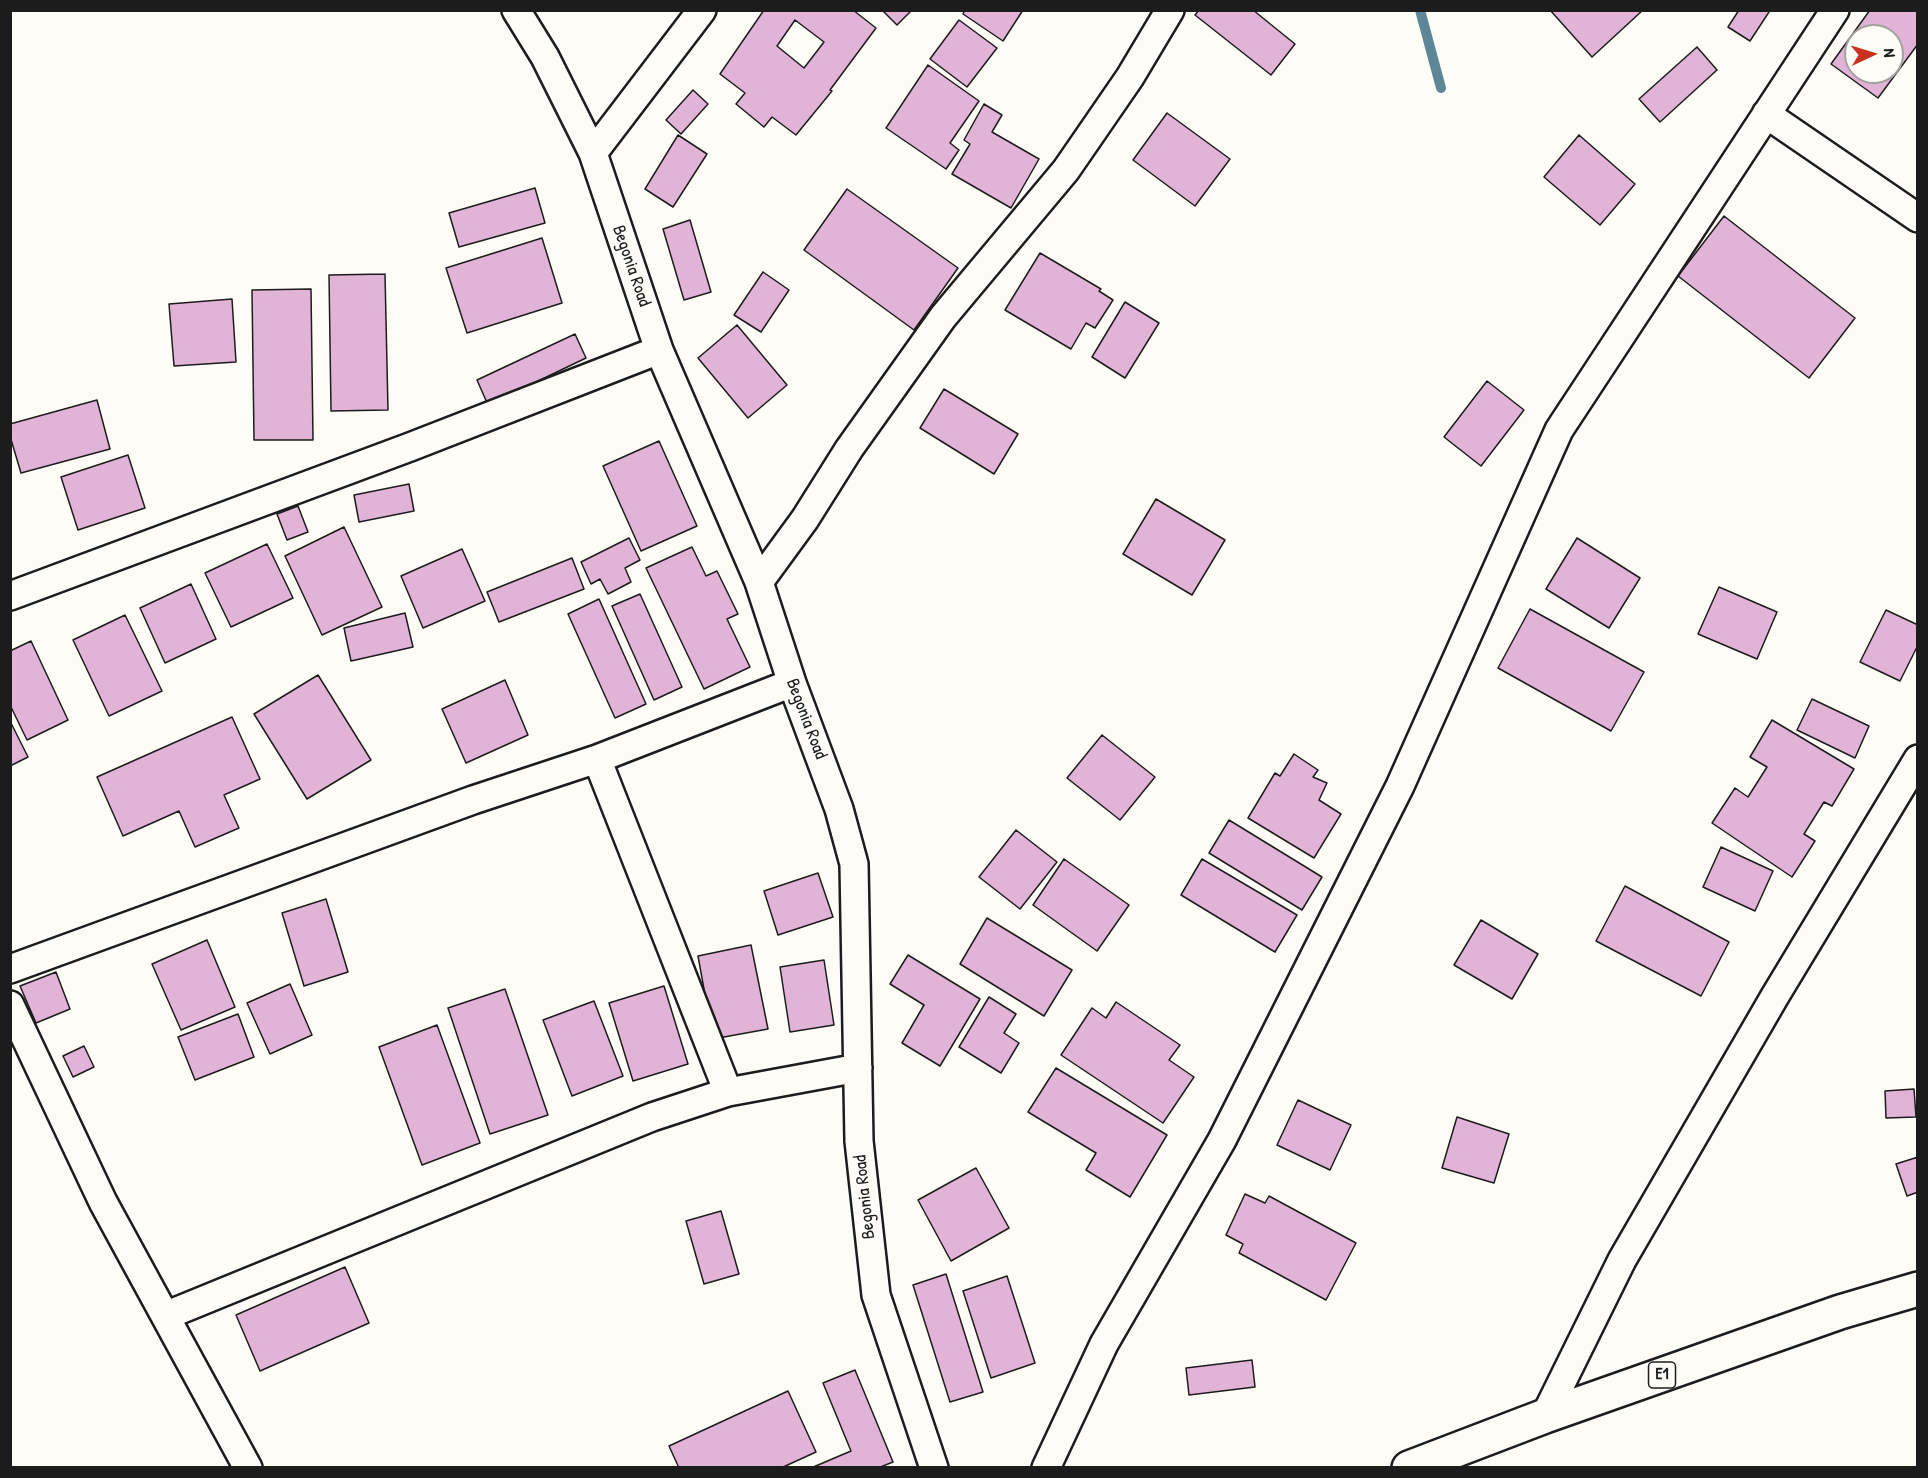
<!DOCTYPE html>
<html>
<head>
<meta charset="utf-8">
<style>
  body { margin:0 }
  #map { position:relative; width:1928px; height:1478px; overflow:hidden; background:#fdfcf7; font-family:"Patrick Hand",sans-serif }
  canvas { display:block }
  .frame { position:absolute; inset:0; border:12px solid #1c1c1c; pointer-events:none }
  .north { position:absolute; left:1844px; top:24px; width:60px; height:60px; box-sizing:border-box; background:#fdfcf7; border:2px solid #a3a29f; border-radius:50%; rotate:86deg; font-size:16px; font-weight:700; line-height:24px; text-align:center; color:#1c1c1c }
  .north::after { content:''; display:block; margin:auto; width:21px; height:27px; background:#c8321e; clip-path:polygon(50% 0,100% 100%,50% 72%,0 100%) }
</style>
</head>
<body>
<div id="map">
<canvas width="1928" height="1478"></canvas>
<div class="frame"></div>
<div class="north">N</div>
</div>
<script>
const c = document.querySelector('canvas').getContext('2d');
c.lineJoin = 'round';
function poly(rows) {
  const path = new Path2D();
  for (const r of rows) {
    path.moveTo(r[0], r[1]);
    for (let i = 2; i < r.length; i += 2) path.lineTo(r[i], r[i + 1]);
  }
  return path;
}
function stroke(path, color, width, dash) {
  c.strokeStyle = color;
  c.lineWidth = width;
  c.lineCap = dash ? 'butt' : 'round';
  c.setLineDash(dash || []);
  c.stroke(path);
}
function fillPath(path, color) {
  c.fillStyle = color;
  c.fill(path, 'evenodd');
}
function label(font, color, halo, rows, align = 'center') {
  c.font = font + ' "Patrick Hand",sans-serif';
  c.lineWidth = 4.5;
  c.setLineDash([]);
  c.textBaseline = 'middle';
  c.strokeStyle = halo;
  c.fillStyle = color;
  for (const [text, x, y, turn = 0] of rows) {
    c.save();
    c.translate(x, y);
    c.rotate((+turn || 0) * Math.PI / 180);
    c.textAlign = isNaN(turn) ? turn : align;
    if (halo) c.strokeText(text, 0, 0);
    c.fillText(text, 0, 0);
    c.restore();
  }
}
stroke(poly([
  [1420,10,1441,88]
]), '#5d8697', 10);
const building = poly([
  [764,10,853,10,876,28,830,90,832,91,796,135,772,117,764,127,736,104,745,93,720,74,764,10],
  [795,20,824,42,804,68,777,46,795,20],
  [882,10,912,10,897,25,882,10],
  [965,10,1023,10,1003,41,963,14,965,10],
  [1199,10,1253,10,1295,44,1271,75,1195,15,1199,10],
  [1550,10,1643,10,1592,57,1550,10],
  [1739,10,1766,10,1769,12,1750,41,1728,27,1739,10],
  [1870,10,1918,10,1918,44,1878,98,1831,64,1870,10],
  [1856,36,1892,36,1892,72,1856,72,1856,36],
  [959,20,997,48,967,87,930,59,959,20],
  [1697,47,1717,70,1660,122,1639,99,1697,47],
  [928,65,979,101,950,143,959,150,946,169,886,128,928,65],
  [693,90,708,104,681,134,666,120,693,90],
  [984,104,1002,115,992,132,1039,159,1011,208,952,174,970,144,964,140,984,104],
  [1167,113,1230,159,1195,206,1133,160,1167,113],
  [678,135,707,154,673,207,645,189,678,135],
  [1579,135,1635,184,1600,225,1544,177,1579,135],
  [535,188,545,223,459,247,449,213,535,188],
  [847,189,958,268,914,330,804,250,847,189],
  [1724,216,1855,318,1809,378,1678,276,1724,216],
  [690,220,711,292,684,300,663,229,690,220],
  [542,238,562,303,467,333,446,268,542,238],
  [1040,253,1101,289,1099,291,1113,300,1095,328,1086,323,1071,349,1005,310,1040,253],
  [763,272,789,290,761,332,734,315,763,272],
  [385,274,388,410,331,411,329,275,385,274],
  [311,289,313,440,254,440,252,290,311,289],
  [232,299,236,362,174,366,169,304,232,299],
  [1125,302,1159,323,1125,378,1092,357,1125,302],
  [737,325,787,385,748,418,698,358,737,325],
  [575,334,586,358,488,405,477,380,575,334],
  [1487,381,1524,410,1481,466,1444,437,1487,381],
  [944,389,1018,434,994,474,920,428,944,389],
  [97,400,110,449,21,473,10,436,10,424,97,400],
  [659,441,697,526,641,551,603,466,659,441],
  [128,455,145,508,78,530,61,477,128,455],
  [409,484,414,511,359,522,354,495,409,484],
  [1156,499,1225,540,1192,595,1123,554,1156,499],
  [298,506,308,532,287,540,277,514,298,506],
  [344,527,382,607,322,635,285,556,344,527],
  [629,538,640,560,625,568,631,582,608,594,600,579,591,584,581,562,629,538],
  [1577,538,1640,578,1609,628,1546,589,1577,538],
  [267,544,293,598,231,627,205,573,267,544],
  [692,547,706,576,717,571,738,614,727,619,750,667,704,689,646,568,692,547],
  [462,549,485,601,423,628,401,576,462,549],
  [572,558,584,589,499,622,487,592,572,558],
  [191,584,216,639,165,663,140,608,191,584],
  [1719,587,1777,612,1757,659,1698,634,1719,587],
  [640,594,682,687,654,700,612,606,640,594],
  [599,599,646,704,615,718,568,614,599,599],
  [1530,609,1644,672,1611,731,1498,668,1530,609],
  [1886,610,1918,625,1918,645,1900,681,1860,662,1886,610],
  [405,613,413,647,351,661,344,628,405,613],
  [125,615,162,691,109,716,73,640,125,615],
  [31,641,68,720,27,740,10,705,10,651,31,641],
  [318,675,371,760,307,799,254,714,318,675],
  [505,680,528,735,466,763,442,709,505,680],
  [1812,699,1869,726,1855,758,1797,730,1812,699],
  [232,717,260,779,224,795,239,828,195,847,179,811,123,836,97,777,232,717],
  [1772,720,1854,769,1832,806,1824,802,1804,834,1815,841,1792,877,1712,823,1735,788,1748,797,1767,767,1750,757,1772,720],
  [10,721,28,757,10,766,10,721],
  [1102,735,1155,777,1120,820,1067,778,1102,735],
  [1294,754,1318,770,1313,777,1327,783,1319,800,1341,814,1314,858,1248,818,1275,773,1280,776,1294,754],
  [1229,820,1322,877,1302,910,1209,853,1229,820],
  [1016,830,1057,862,1020,909,979,877,1016,830],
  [1721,847,1773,871,1755,911,1703,887,1721,847],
  [1064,859,1129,905,1097,951,1033,905,1064,859],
  [1202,859,1297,915,1275,952,1181,895,1202,859],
  [818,873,833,917,778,935,764,891,818,873],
  [1625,886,1729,942,1701,996,1596,941,1625,886],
  [326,899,348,972,304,986,282,913,326,899],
  [987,918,1072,970,1044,1016,960,964,987,918],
  [1481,920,1538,954,1512,999,1454,965,1481,920],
  [207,940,235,1007,181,1030,152,964,207,940],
  [751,945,768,1029,713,1039,698,956,751,945],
  [908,955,980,999,940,1066,902,1043,924,1005,890,984,908,955],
  [824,960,834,1025,790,1032,780,967,824,960],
  [56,972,70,1009,36,1023,20,986,56,972],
  [290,984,312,1035,270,1054,247,1003,290,984],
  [664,986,688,1064,633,1081,609,1003,664,986],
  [505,989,548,1115,490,1134,448,1008,505,989],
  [989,997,1016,1014,1004,1033,1019,1043,1001,1073,959,1047,989,997],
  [594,1001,623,1076,572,1096,543,1020,594,1001],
  [1116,1002,1180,1045,1169,1060,1194,1077,1163,1123,1061,1055,1092,1008,1106,1018,1116,1002],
  [238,1014,254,1057,195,1080,178,1037,238,1014],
  [437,1025,480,1143,422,1165,379,1047,437,1025],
  [84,1046,94,1067,73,1077,63,1056,84,1046],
  [1056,1068,1167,1135,1130,1197,1086,1170,1096,1153,1028,1112,1056,1068],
  [1914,1089,1916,1117,1886,1118,1885,1091,1914,1089],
  [1298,1100,1351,1125,1330,1170,1277,1145,1298,1100],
  [1457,1117,1509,1134,1494,1183,1442,1168,1457,1117],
  [1918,1157,1918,1192,1907,1196,1896,1164,1918,1157],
  [976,1168,1009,1228,951,1261,918,1200,976,1168],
  [1245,1194,1265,1203,1269,1196,1356,1243,1326,1300,1239,1253,1243,1244,1226,1235,1245,1194],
  [721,1211,739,1274,704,1284,686,1221,721,1211],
  [345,1267,369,1323,260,1371,236,1315,345,1267],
  [946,1274,983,1392,950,1402,913,1285,946,1274],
  [1007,1276,1035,1363,991,1378,963,1291,1007,1276],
  [1252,1360,1255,1387,1189,1395,1186,1368,1252,1360],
  [855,1370,893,1462,878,1468,811,1468,851,1451,823,1383,855,1370],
  [788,1391,816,1452,781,1468,679,1468,669,1446,788,1391]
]);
fillPath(building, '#e1b4d7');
stroke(building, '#1c1c1c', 1.5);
const minor = poly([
  [516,10,545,57,593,153,659,350,759,582,792,683,839,809,854,864,859,1141,876,1295,934,1468],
  [1766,114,1918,218],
  [593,153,702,10],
  [759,582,805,519,849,449,943,317,1066,170,1130,77,1170,10],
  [10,596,410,447,659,350],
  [597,759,728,1092],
  [10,969,473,800,597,759,792,683],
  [10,1005,103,1202,248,1468],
  [165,1316,652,1117,728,1092,858,1068],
  [1545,1416,1622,1260,1775,996,1918,759],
  [1046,1468,1104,1344,1222,1140,1400,786,1559,430,1835,10]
]);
const motorway = poly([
  [1409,1468,1545,1416,1840,1312,1918,1289]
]);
stroke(minor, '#1c1c1c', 32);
stroke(motorway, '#1c1c1c', 38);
stroke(minor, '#fdfcf7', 27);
stroke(motorway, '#fdfcf7', 33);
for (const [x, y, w] of [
  [1662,1375,27]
]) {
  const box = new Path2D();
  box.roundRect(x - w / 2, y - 13, w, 26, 4.5);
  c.fillStyle = '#fdfcf7';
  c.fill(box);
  stroke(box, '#1c1c1c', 1.5);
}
label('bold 16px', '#1c1c1c', null, [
  ["E1",1662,1375]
]);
label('18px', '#1c1c1c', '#fdfcf7', [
  ["Begonia Road",631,266,71],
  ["Begonia Road",806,719,69],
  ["Begonia Road",865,1197,-96]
]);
</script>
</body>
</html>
